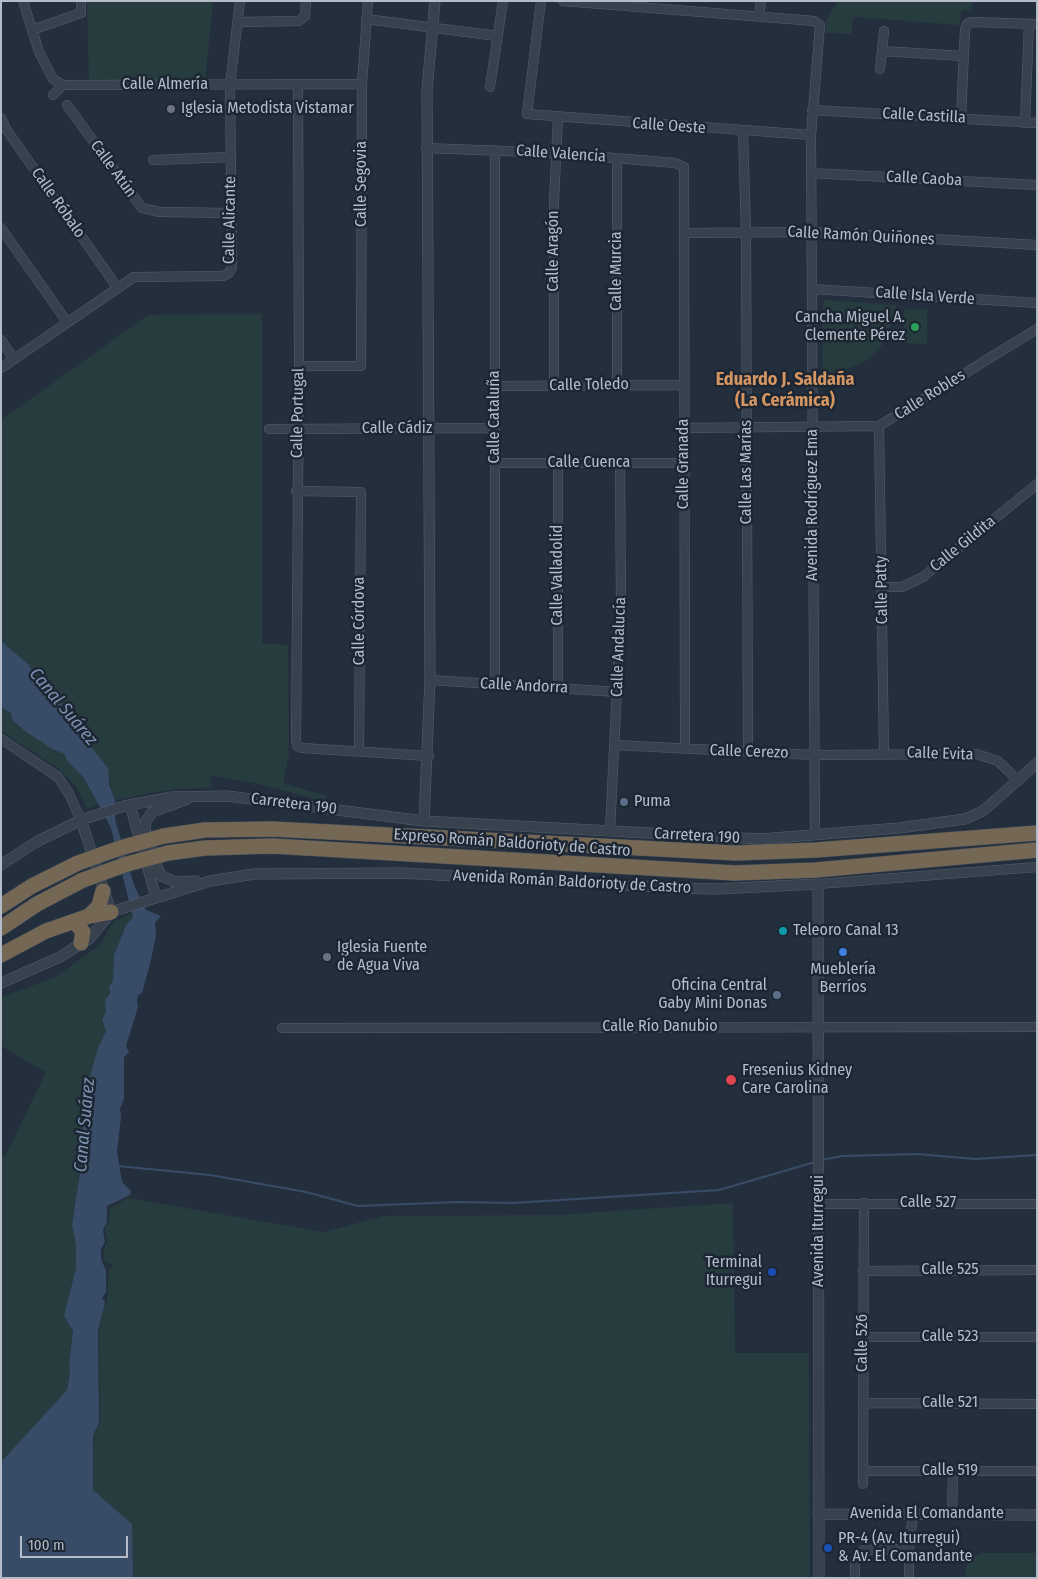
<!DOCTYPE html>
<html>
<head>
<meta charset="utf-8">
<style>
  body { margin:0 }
  #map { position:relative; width:1038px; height:1579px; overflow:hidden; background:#242f3e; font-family:"Fira Sans Condensed",sans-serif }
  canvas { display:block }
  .frame { position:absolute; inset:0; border:2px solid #b4bcc9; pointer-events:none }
  .scale { position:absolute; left:20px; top:1536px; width:108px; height:22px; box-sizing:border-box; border:2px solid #b4bcc9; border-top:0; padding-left:6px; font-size:15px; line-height:18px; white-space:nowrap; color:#b4bcc9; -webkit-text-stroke:4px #1d2633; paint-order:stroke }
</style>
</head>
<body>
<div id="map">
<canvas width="1038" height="1579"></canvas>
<div class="frame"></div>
<div class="scale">100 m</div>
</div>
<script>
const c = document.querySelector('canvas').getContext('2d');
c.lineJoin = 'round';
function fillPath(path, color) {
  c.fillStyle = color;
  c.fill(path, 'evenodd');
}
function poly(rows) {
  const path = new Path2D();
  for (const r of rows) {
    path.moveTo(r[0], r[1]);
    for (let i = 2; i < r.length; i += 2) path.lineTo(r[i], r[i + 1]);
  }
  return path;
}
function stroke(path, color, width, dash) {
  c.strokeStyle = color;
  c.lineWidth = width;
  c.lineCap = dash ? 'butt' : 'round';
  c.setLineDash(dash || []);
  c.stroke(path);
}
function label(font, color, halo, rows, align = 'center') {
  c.font = font + ' "Fira Sans Condensed",sans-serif';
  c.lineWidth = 5;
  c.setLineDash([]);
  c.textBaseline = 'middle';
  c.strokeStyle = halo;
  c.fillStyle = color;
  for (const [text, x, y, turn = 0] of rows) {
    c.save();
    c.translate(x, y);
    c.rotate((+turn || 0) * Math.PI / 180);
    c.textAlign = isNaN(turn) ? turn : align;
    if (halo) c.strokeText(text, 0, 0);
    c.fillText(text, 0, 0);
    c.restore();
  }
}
fillPath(poly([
  [87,1,213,1,205,81,89,83],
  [838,1,972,1,971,11,961,11,960,25,853,17,851,34,826,33,826,21],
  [825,300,896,305,889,334,879,349,865,361,834,375,822,375,823,303],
  [904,309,927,310,927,344,903,343],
  [262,314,262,643,288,645,289,755,283,783,326,796,326,802,255,783,210,776,212,787,168,790,115,800,107,774,89,745,90,741,82,734,82,723,77,717,64,709,55,694,45,690,28,664,1,641,1,420,148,315],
  [1,707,11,713,12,721,25,731,52,749,59,750,65,754,67,761,84,778,98,805,87,808,76,786,59,769,1,731],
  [131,914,133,920,126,925,114,955,113,980,105,1003,106,1012,102,1023,106,1031,98,1048,91,1072,90,1091,83,1104,86,1116,80,1136,82,1159,72,1225,76,1245,76,1268,64,1316,73,1331,69,1367,70,1374,67,1390,1,1462,1,1156,5,1157,46,1072,1,1046,1,997,56,977,100,945,114,921],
  [127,1198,325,1232,383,1216,556,1215,733,1203,735,1353,809,1353,810,1578,133,1578,133,1565,93,1490,94,1435,100,1423,99,1331,103,1309,107,1303,109,1271,112,1267,112,1264,102,1260,105,1256,103,1250,107,1242,105,1228,108,1224,110,1209],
  [982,1553,1037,1553,1037,1578,965,1578,967,1564,976,1555]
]), '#263c3f');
fillPath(poly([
  [1,641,28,664,45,690,58,696,64,709,79,718,82,734,90,741,89,745,108,768,109,784,115,800,115,819,134,885,146,910,161,916,155,923,156,935,151,960,142,993,138,995,137,1000,138,1007,126,1046,129,1052,124,1057,124,1099,120,1109,121,1117,117,1152,122,1182,131,1191,130,1195,107,1206,107,1222,103,1230,105,1242,101,1249,101,1259,106,1271,106,1292,102,1298,105,1302,98,1331,99,1423,93,1436,93,1490,132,1524,133,1578,1,1578,1,1462,67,1390,70,1374,69,1367,73,1331,64,1316,76,1268,76,1245,72,1225,82,1159,80,1136,86,1116,83,1105,90,1091,91,1072,98,1048,106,1031,102,1020,106,1012,105,1000,110,993,109,987,113,980,114,955,126,925,133,918,111,828,84,778,67,761,65,754,52,749,25,731,12,720,11,713,1,707]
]), '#394c67');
stroke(poly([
  [822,1160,842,1156,918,1154,975,1159,1037,1155],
  [118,1166,210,1175,306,1192,358,1206,457,1202,513,1203,719,1190,815,1162]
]), '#394c67', 2);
const minor = poly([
  [23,1,39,52,53,79,63,85,362,84],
  [541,1,527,114,811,135],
  [563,1,814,21,820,25,811,135,815,835],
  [759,16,761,1],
  [366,19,497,36],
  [238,22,299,21,305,16,306,1],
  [32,30,81,13,81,1],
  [882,51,963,56],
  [880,69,884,31],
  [298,86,299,366,296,740,297,746,302,748,429,756],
  [490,87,503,1],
  [53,95,63,85],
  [67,105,142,208,160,212,231,213],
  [812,110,1037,123],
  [1,118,6,129,117,287],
  [961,118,965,29,967,24,972,22,1037,24],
  [1025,123,1029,24],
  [743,131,746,233,748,753],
  [426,148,555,153,675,163,684,167,685,749],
  [617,158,617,384],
  [153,160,230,157],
  [811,173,1037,185],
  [1,228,67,322],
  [685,233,811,232,1037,245],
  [812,289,1037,303],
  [1,340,14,359],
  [299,366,361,366,362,84,368,1],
  [1,368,134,277,223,276,229,273,232,267,230,85,240,1],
  [494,386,683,385],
  [554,386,554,201,558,117],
  [879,426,884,754],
  [684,428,879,426,1037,329],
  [269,429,494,428],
  [558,462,558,688],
  [495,463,684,463],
  [296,491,361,492,359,751],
  [882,587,902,587,923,577,1037,484],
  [430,680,618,692],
  [495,684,495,150],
  [1,739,58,777,69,794,81,820],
  [615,745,814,755,976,754,998,761,1018,780],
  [610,831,621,609,620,463],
  [818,884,1037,867],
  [282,1028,1037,1027],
  [819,1204,1037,1204],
  [863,1271,1037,1270],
  [863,1337,1037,1337],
  [863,1403,1037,1404],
  [863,1471,1037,1471],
  [863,1484,864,1203],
  [952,1514,953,1472],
  [909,1549,913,1514],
  [855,1578,855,1562,858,1554,864,1550,909,1549,909,1578]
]);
const tertiary = poly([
  [187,799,152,812,146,821,145,830,160,875,175,882,196,881],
  [130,805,156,897],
  [81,820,111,912],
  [424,821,430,680,427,90,435,1],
  [1,865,36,842,81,820,124,806,172,797,227,796,424,821,761,839,899,828,965,819,983,811,1037,763],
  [111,912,210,881,254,874,401,873,677,888,716,889,818,884,819,1578],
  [1,983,60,957,90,938,111,912],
  [818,1514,1037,1515]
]);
const motorway = poly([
  [164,836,205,830,272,829,736,853,816,850,1037,833],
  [168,853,205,848,272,846,735,873,816,870,1037,850],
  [1,906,32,886,78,863],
  [89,916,99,906,103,891],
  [75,922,83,932,81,943],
  [1,928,37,904,83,880],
  [1,955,46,931,89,916,111,912]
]);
stroke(minor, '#565f6c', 10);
stroke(tertiary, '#565f6c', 11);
stroke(motorway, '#434c59', 16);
stroke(minor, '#38414e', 9);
stroke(tertiary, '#38414e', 10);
stroke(motorway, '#746855', 15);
const motorwayBridge = poly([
  [78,863,120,848,164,836],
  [83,880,127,864,168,853]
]);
stroke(motorwayBridge, '#434c59', 16, []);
stroke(motorwayBridge, '#746855', 15);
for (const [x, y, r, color] of [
  [171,109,5,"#6b7280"],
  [915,327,5,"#2e9e5b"],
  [624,802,5,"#5c6f8a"],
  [783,931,5,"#0f9aa8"],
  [843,952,5,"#3f7fe0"],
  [327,957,5,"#6b7280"],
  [777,995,5,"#5c6f8a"],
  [731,1080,6,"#e0444e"],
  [772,1272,5,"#1a4fb4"],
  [828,1548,5,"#1a4fb4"]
]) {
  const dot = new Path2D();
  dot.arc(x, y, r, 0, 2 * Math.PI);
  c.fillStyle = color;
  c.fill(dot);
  stroke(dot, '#1d2633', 2);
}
label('16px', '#b4bcc9', '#1d2633', [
  ["Calle Almería",165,85],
  ["Calle Castilla",924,116,3],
  ["Calle Oeste",669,126,4],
  ["Calle Valencia",561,154,4],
  ["Calle Atún",113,169,54],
  ["Calle Caoba",924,179,3],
  ["Calle Segovia",362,184,-90],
  ["Calle Róbalo",58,203,55],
  ["Calle Alicante",230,220,-89],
  ["Calle Ramón Quiñones",861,236,3],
  ["Calle Aragón",554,251,-90],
  ["Calle Murcia",617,271,-90],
  ["Calle Isla Verde",925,296,4],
  ["Calle Toledo",589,385,-1],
  ["Calle Robles",930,395,-32],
  ["Calle Portugal",298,413,-89],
  ["Calle Cataluña",495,417,-90],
  ["Calle Cádiz",397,429],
  ["Calle Cuenca",589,463],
  ["Calle Granada",684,464,-90],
  ["Calle Las Marías",747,472,-90],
  ["Avenida Rodríguez Ema",813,505,-90],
  ["Calle Gildita",963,544,-39],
  ["Calle Valladolid",558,575,-90],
  ["Calle Patty",882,590,-91],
  ["Calle Córdova",360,621,-90],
  ["Calle Andalucía",619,647,-88],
  ["Calle Andorra",524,686,3],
  ["Calle Cerezo",749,752,2],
  ["Calle Evita",940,754,2],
  ["Carretera 190",294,804,7],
  ["Carretera 190",697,836,3],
  ["Expreso Román Baldorioty de Castro",512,843,4],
  ["Avenida Román Baldorioty de Castro",572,882,3],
  ["Calle Río Danubio",660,1027],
  ["Calle 527",928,1203],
  ["Avenida Iturregui",819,1231,-90],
  ["Calle 525",950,1270],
  ["Calle 523",950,1337],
  ["Calle 526",863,1343,-90],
  ["Calle 521",950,1403],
  ["Calle 519",950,1471],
  ["Avenida El Comandante",927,1514]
]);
label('16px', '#b4bcc9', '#1d2633', [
  ["Iglesia Metodista Vistamar",181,109],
  ["Cancha Miguel A.",905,318,"right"],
  ["Clemente Pérez",905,336,"right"],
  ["Puma",634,802],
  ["Teleoro Canal 13",793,931],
  ["Iglesia Fuente",337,948],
  ["de Agua Viva",337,966],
  ["Mueblería",843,970,"center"],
  ["Berríos",843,988,"center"],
  ["Oficina Central",767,986,"right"],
  ["Gaby Mini Donas",767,1004,"right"],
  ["Fresenius Kidney",742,1071],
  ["Care Carolina",742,1089],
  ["Terminal",762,1263,"right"],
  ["Iturregui",762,1281,"right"],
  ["PR-4 (Av. Iturregui)",838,1539],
  ["& Av. El Comandante",838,1557]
], 'left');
label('bold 18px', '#d59563', '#1d2633', [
  ["Eduardo J. Saldaña",785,380],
  ["(La Cerámica)",785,401]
]);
label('italic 18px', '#7c92b1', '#1d2633', [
  ["Canal Suárez",63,707,50],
  ["Canal Suárez",85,1125,-85]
]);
</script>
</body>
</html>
